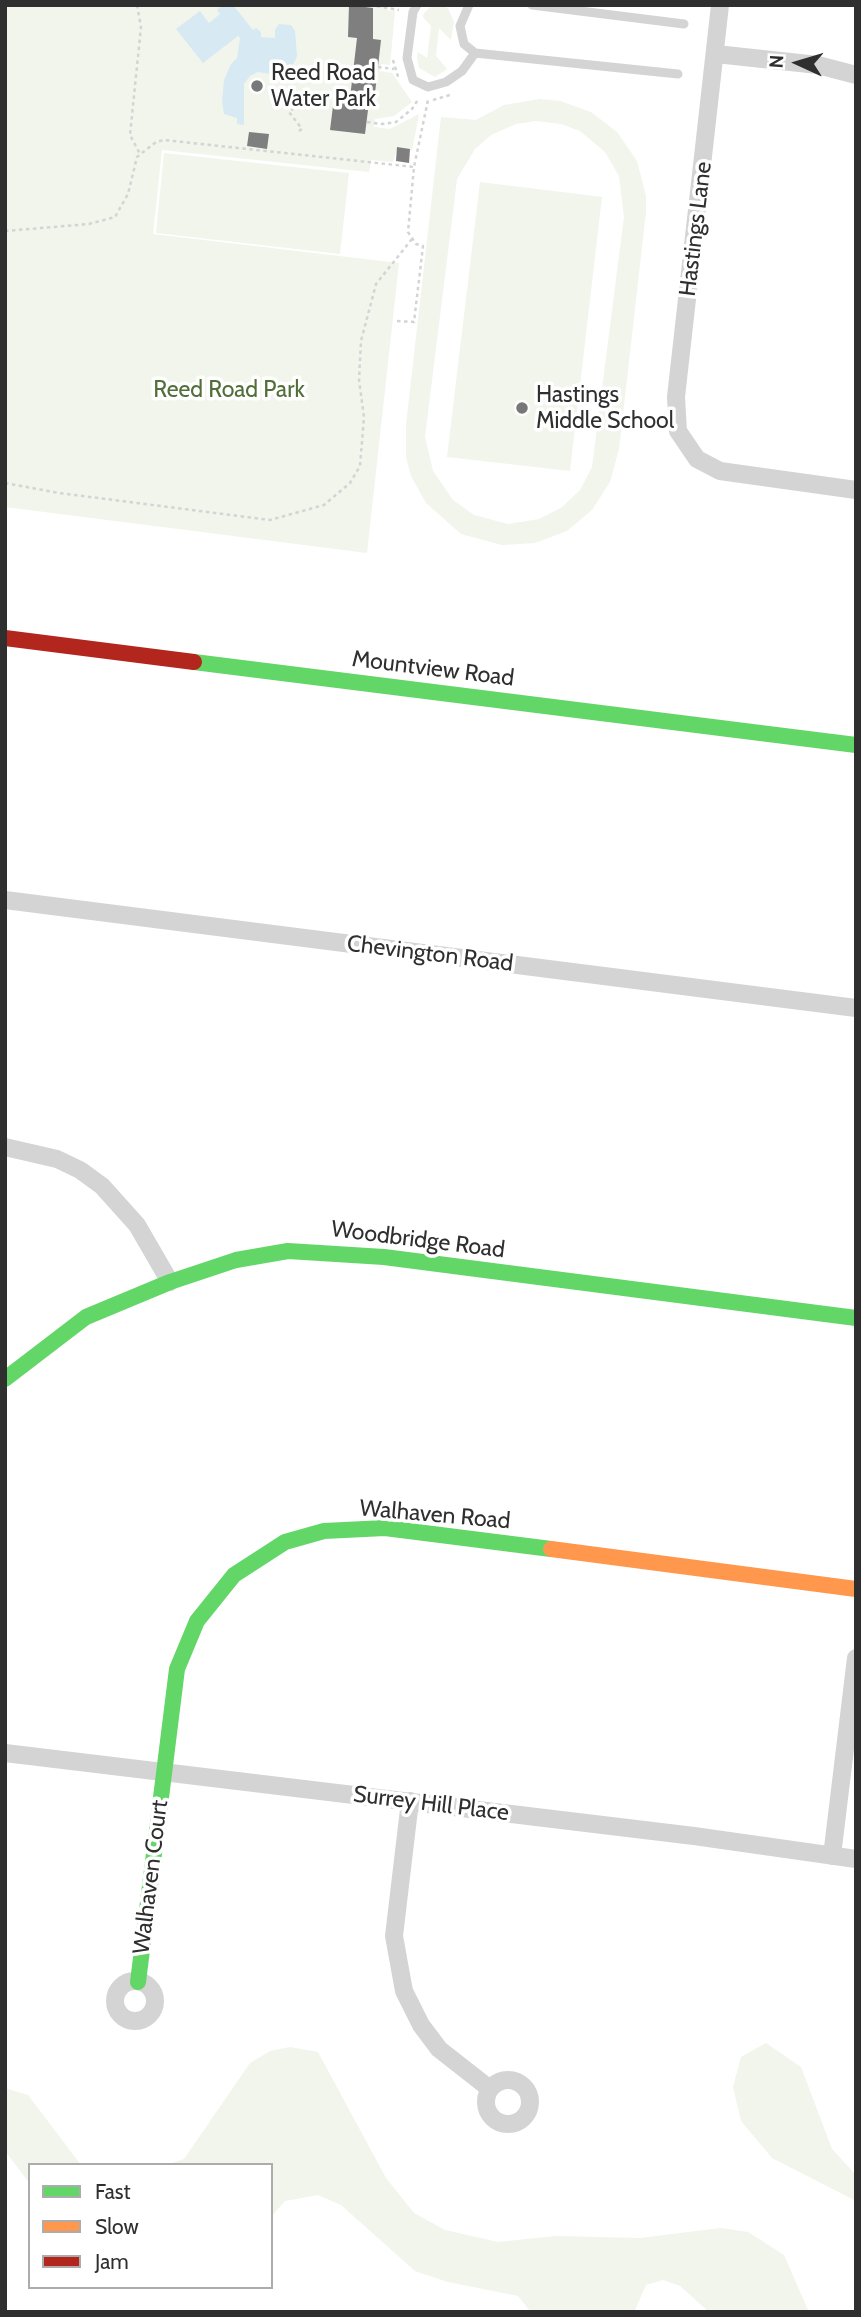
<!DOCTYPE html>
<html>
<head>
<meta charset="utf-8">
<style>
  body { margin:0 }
  #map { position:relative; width:861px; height:2317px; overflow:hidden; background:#fff; font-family:Cabin,sans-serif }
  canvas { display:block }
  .frame { position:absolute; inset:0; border:7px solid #2f2f2f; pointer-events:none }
  .legend { position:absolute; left:28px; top:2163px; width:245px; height:126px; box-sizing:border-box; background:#fff; border:2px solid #acacac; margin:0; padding:9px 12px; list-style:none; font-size:21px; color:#2f2f2f }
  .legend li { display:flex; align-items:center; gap:14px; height:35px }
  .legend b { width:35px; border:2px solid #acacac }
  .north { position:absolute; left:763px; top:28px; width:70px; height:70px; -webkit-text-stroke:5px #fff; paint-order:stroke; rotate:274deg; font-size:19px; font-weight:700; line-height:28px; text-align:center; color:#2f2f2f }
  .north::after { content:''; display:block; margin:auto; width:24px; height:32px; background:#2f2f2f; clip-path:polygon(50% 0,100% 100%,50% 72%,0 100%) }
</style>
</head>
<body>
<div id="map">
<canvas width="861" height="2317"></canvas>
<div class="frame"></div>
<ul class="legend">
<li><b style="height:9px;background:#63d668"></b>Fast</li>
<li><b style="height:9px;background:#ff974d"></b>Slow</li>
<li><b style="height:9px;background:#b3261e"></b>Jam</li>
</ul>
<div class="north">N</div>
</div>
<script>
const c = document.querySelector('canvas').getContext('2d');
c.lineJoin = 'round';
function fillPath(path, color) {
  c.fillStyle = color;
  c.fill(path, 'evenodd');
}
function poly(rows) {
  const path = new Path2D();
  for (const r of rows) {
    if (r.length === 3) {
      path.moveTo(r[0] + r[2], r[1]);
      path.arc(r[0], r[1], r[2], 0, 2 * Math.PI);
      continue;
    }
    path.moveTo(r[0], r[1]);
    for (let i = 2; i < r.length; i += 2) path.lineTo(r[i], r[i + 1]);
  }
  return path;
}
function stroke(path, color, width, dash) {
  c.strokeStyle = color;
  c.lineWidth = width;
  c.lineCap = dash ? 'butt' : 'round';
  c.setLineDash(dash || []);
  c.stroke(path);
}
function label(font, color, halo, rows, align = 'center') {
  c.font = font + ' Cabin,sans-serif';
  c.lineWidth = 7;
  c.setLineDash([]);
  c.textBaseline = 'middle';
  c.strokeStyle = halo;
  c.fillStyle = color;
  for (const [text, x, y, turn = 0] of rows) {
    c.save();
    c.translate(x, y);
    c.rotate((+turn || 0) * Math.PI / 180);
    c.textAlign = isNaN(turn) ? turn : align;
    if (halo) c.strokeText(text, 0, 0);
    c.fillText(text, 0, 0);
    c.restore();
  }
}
fillPath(poly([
  [5,5,397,5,387,7,387,10,395,11,390,65,381,64,380,71,392,73,412,102,394,116,375,119,374,127,390,129,419,114,412,151,398,147,393,162,371,160,369,172,162,150,153,234,399,263,367,553,5,507],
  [440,5,448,8,454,22,451,40,439,28,436,56,447,69,435,77,419,68,417,57,418,52,427,58,431,26,423,17,424,13,429,8],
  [540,99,560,101,591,112,617,132,637,161,646,196,646,212,619,449,610,482,592,510,567,531,535,543,502,545,461,534,426,503,411,476,406,457,406,425,441,117,476,120,504,105],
  [536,121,561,124,580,131,605,152,619,176,624,217,592,467,580,490,561,508,539,519,508,524,474,515,453,500,433,471,425,437,457,179,475,149,491,135,516,124],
  [164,153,349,173,340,254,156,233],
  [480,182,602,197,570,471,447,457],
  [766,2043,801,2067,832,2149,856,2175,856,2201,772,2158,741,2121,733,2087,741,2057],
  [290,2047,318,2052,386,2178,414,2213,445,2230,498,2242,556,2236,640,2238,721,2228,748,2232,784,2255,809,2312,709,2312,680,2286,663,2280,646,2285,634,2312,531,2312,518,2296,448,2282,415,2271,341,2205,318,2195,285,2201,271,2217,271,2165,167,2165,184,2159,250,2063,270,2051],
  [5,2088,28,2095,81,2165,30,2165,30,2184,5,2151]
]), '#f1f5ec');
fillPath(poly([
  [222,5,233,5,253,30,256,28,261,32,261,37,275,38,275,30,279,24,291,25,295,31,297,56,287,78,279,83,271,74,258,72,250,76,244,84,244,125,237,124,237,118,224,114,222,101,224,80,231,64,237,58,240,38,238,36,203,63,176,29,200,11,209,23,220,14,217,10]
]), '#d7e9f3');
fillPath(poly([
  [349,5,373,8,373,39,381,40,374,102,366,101,365,110,368,110,365,134,330,130,333,106,341,107,342,97,350,98,357,38,348,37],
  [249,132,269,134,267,149,247,146],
  [397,147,410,149,409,163,396,161]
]), '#7f7f7f');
stroke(poly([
  [137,5,141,27,130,135,140,154],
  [370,5,399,10],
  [393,60,399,80],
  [378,67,394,69],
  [433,100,453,94],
  [294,108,289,112,302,129,296,133],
  [367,122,382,124,396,122,412,109,419,98],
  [5,231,89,224,115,217,128,194,137,157,156,142,164,140,414,167],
  [397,321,414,322,423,246,416,244,408,232,414,167,428,100],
  [5,483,59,493,270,520,324,505,350,483,360,466,364,417,359,380,361,341,376,284,412,239]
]), '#d4d4d4', 2.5, [3.5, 3.5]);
stroke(poly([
  [417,5,413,12,407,58,413,80,428,87,446,82,462,71,475,53,678,74],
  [469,5,460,26,464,44,475,53],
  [532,5,684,24]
]), '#d4d4d4', 9);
stroke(poly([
  [720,5,676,397,678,431,697,459,720,471,856,490],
  [716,54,818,65,856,75],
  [5,900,856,1008],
  [5,1147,57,1159,80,1170,102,1186,137,1225,170,1282],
  [5,1753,694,1836,856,1859],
  [410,1801,394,1936,404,1991,421,2025,439,2049,490,2089],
  [832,1856,856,1658],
  [135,2001,20],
  [508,2102,22]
]), '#d4d4d4', 18);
stroke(poly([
  [194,662,856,745],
  [5,1379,86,1317,170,1282,236,1260,288,1251,384,1257,856,1318],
  [138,1982,177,1669,197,1621,234,1575,285,1542,324,1531,385,1528,551,1549]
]), '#63d668', 16);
stroke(poly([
  [551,1549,856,1589]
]), '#ff974d', 16);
stroke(poly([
  [5,638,194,662]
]), '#b3261e', 16);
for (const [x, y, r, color] of [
  [257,86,7,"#787878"],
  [522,408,7,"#787878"]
]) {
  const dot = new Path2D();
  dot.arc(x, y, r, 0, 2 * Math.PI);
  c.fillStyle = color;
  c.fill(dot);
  stroke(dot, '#fff', 2.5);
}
label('23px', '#2f2f2f', '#fff', [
  ["Reed Road",271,73],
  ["Water Park",271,99],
  ["Hastings",536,395],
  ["Middle School",536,421]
], 'left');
label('23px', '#2f2f2f', '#fff', [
  ["Hastings Lane",696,229,-83],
  ["Mountview Road",433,669,7],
  ["Chevington Road",430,954,7],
  ["Woodbridge Road",418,1240,7],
  ["Walhaven Road",435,1515,5],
  ["Surrey Hill Place",431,1804,7],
  ["Walhaven Court",151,1877,-83]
]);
label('23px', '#526e39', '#fff', [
  ["Reed Road Park",229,390]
]);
</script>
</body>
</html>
